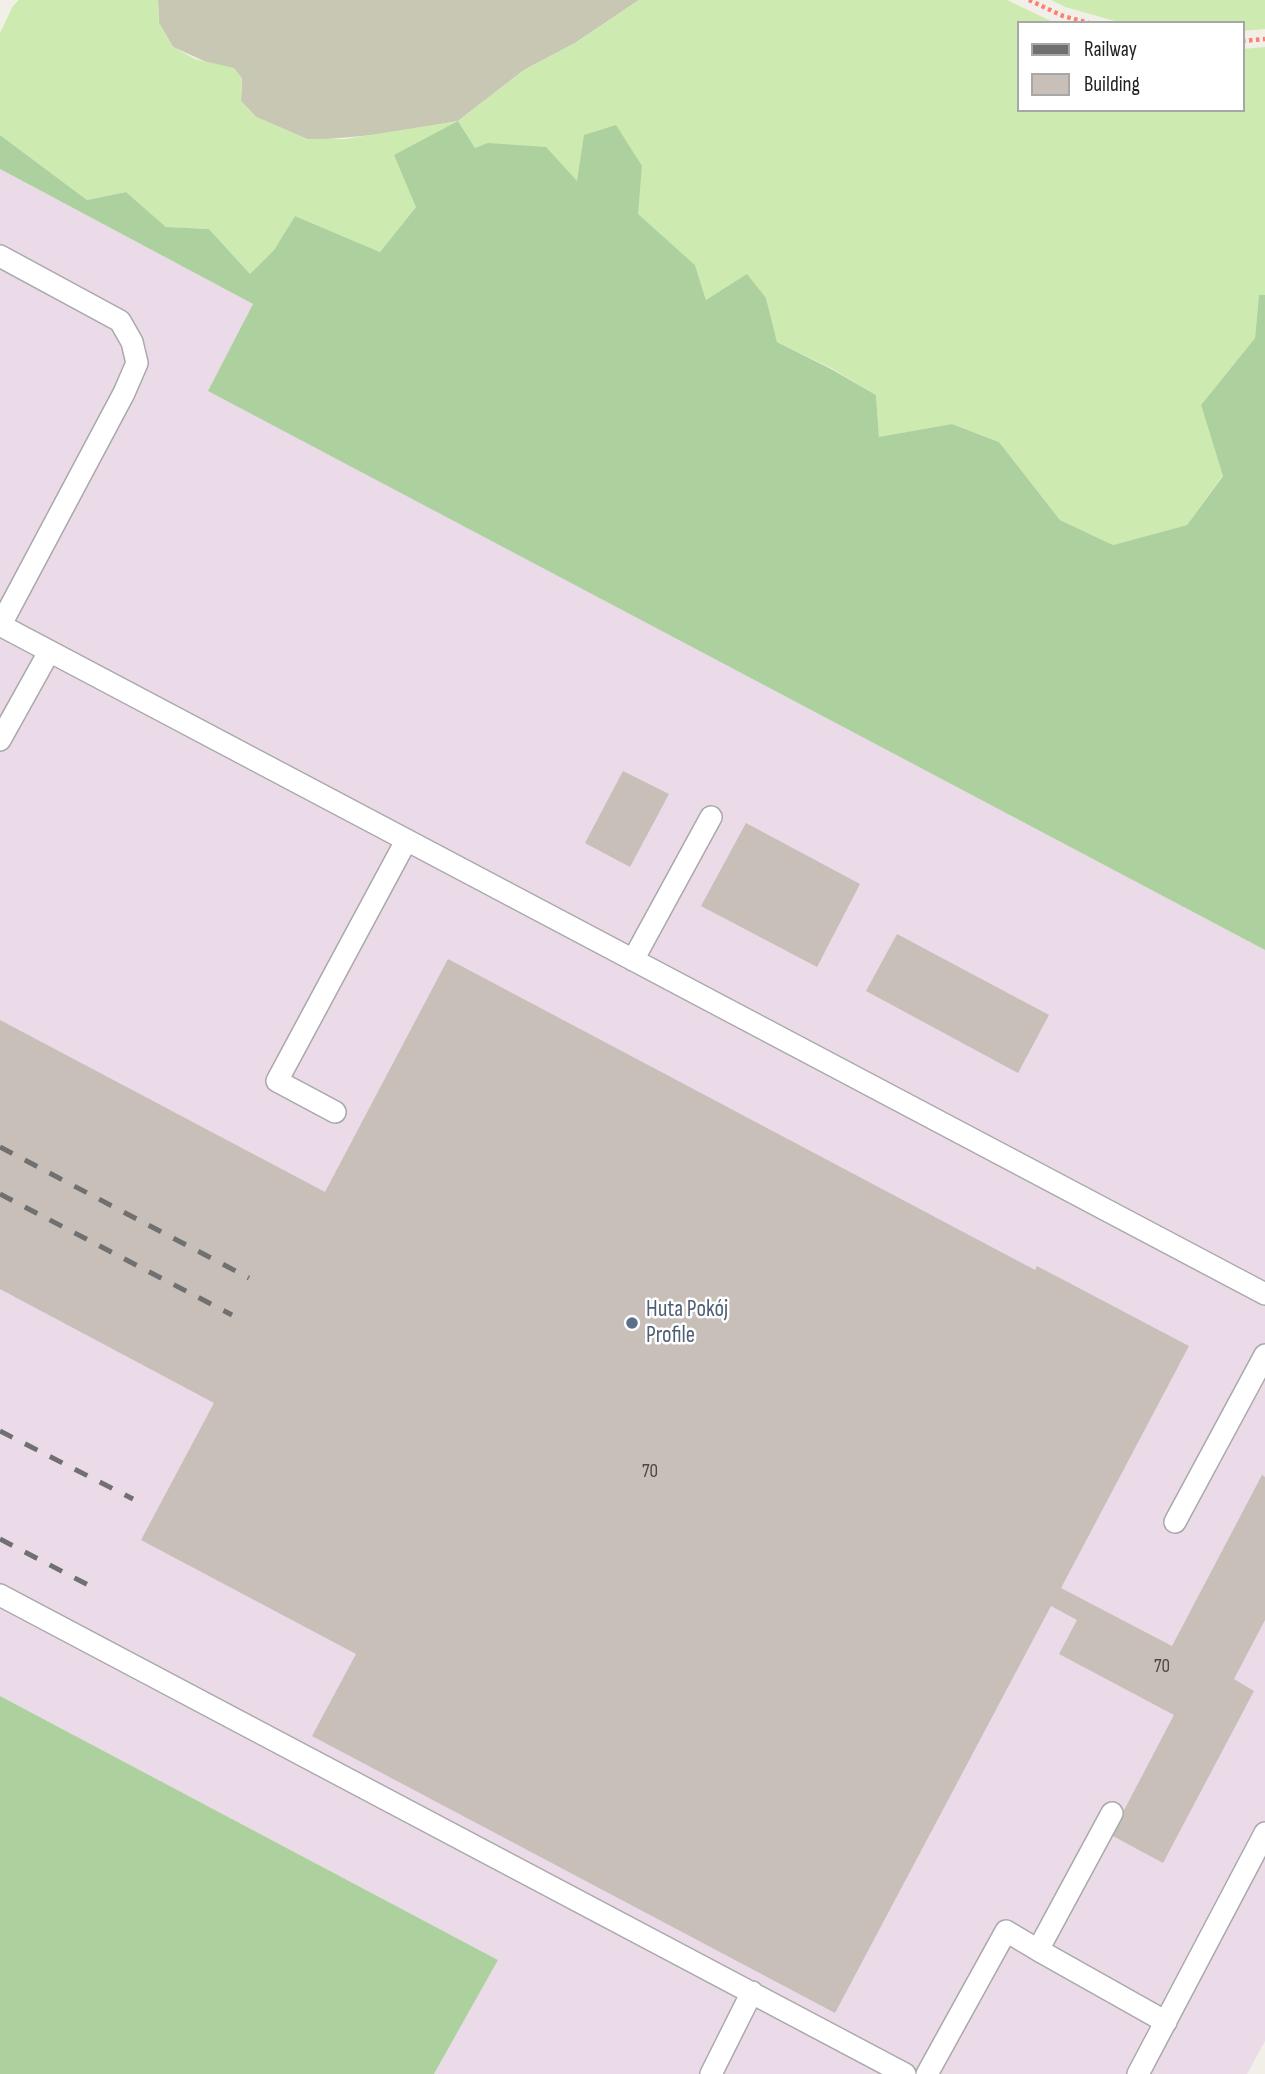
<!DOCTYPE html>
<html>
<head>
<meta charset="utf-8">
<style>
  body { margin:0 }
  #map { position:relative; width:1265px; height:2074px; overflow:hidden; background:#f2efe9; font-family:"Sofia Sans Condensed",sans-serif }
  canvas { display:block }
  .legend { position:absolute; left:1017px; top:21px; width:228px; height:91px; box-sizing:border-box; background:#fff; border:2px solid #a7a7a7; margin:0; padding:9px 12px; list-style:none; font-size:21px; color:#222 }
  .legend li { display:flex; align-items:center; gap:14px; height:35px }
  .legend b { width:35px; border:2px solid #a7a7a7 }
</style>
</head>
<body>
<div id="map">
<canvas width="1265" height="2074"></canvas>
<ul class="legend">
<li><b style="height:9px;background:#707070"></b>Railway</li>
<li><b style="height:19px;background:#c7bfb8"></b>Building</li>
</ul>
</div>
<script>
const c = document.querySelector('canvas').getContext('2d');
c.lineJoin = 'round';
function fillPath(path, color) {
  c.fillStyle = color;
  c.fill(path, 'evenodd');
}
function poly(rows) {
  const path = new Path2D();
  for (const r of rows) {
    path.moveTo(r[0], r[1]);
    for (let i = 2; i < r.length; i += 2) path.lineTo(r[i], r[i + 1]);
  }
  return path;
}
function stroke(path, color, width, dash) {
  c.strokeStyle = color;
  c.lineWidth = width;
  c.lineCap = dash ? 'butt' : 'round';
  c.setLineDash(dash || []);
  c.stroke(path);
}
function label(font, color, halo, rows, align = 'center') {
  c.font = font + ' "Sofia Sans Condensed",sans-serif';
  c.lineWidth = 5;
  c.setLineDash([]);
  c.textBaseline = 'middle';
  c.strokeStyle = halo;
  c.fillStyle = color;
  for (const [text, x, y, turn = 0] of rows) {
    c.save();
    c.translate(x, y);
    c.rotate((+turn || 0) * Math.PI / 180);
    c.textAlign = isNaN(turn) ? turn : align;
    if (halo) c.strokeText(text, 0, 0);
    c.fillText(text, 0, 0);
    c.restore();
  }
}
fillPath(poly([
  [0,169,253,304,209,391,1265,950,1265,2041,1247,2074,434,2074,498,1960,0,1696]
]), '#ebdbe8');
fillPath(poly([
  [158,0,639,0,575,43,524,70,458,121,386,134,327,139,307,139,256,117,241,101,242,78,173,47,159,23]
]), '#c7c7b4');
fillPath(poly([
  [19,0,158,0,159,23,173,47,195,59,234,68,242,78,241,101,256,117,307,139,345,139,458,121,524,70,575,43,639,0,1007,0,1055,23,1018,23,1018,110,1242,110,1242,49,1265,47,1265,295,1259,296,1255,338,1201,405,1223,475,1187,525,1113,545,1060,520,999,442,952,424,879,438,876,395,831,368,777,342,766,298,706,300,695,265,637,214,642,166,577,182,475,148,458,121,416,207,380,252,295,216,274,250,250,274,209,229,166,227,126,192,87,200,0,135,0,33,13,6],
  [1051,0,1265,0,1265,29,1242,31,1242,23,1122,23,1065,7]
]), '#cdebb0');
fillPath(poly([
  [458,121,475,148,488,143,546,147,577,181,584,135,616,125,642,166,638,214,695,265,706,300,747,274,766,298,777,342,831,369,876,395,879,437,952,424,999,442,1060,520,1113,545,1187,525,1223,476,1201,405,1255,338,1259,295,1265,295,1265,950,208,391,253,304,0,169,0,135,87,200,126,192,166,227,209,229,250,274,274,250,295,216,380,252,416,207,394,155],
  [0,1696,498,1960,434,2074,0,2074]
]), '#add19e');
fillPath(poly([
  [623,771,669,794,630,867,585,843],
  [746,823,860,884,817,967,701,906],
  [897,934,1049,1015,1018,1073,866,991],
  [448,959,1035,1270,1037,1266,1189,1346,1061,1588,1172,1646,1262,1475,1265,1477,1265,1620,1234,1679,1254,1691,1163,1863,1111,1835,1174,1715,1059,1654,1077,1620,1051,1606,835,2013,312,1736,356,1654,141,1540,214,1403,0,1289,0,1020,325,1192]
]), '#c7bfb8');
const service = poly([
  [0,256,120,321,132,342,137,363,124,393,0,626],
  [0,625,1265,1294],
  [0,740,49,652],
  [633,960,711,817],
  [335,1112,277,1081,406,841],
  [1175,1522,1265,1355],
  [0,1595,905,2074],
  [1112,1813,1038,1950,1166,2022],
  [711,2074,752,1992],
  [927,2074,1006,1931,1038,1950],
  [1138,2074,1265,1833]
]);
stroke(service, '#a9a9a9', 24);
stroke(poly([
  [1029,0,1063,16,1089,23],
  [1242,41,1265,39]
]), '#fa8072', 4.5, [3.5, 3.5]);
stroke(service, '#fff', 21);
stroke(poly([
  [0,1147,249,1278],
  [0,1194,232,1315],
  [0,1431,133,1499],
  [0,1539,92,1587]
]), '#707070', 5, [14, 14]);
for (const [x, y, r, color] of [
  [632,1323,7,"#5c6f8a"]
]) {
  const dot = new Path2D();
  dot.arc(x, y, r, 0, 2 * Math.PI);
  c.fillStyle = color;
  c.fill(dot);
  stroke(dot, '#fff', 2.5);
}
label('19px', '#4b4948', null, [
  ["70",650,1472],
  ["70",1162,1667]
]);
label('23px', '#4e5e75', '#fff', [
  ["Huta Pokój",646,1310],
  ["Profile",646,1336]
], 'left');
</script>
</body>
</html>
